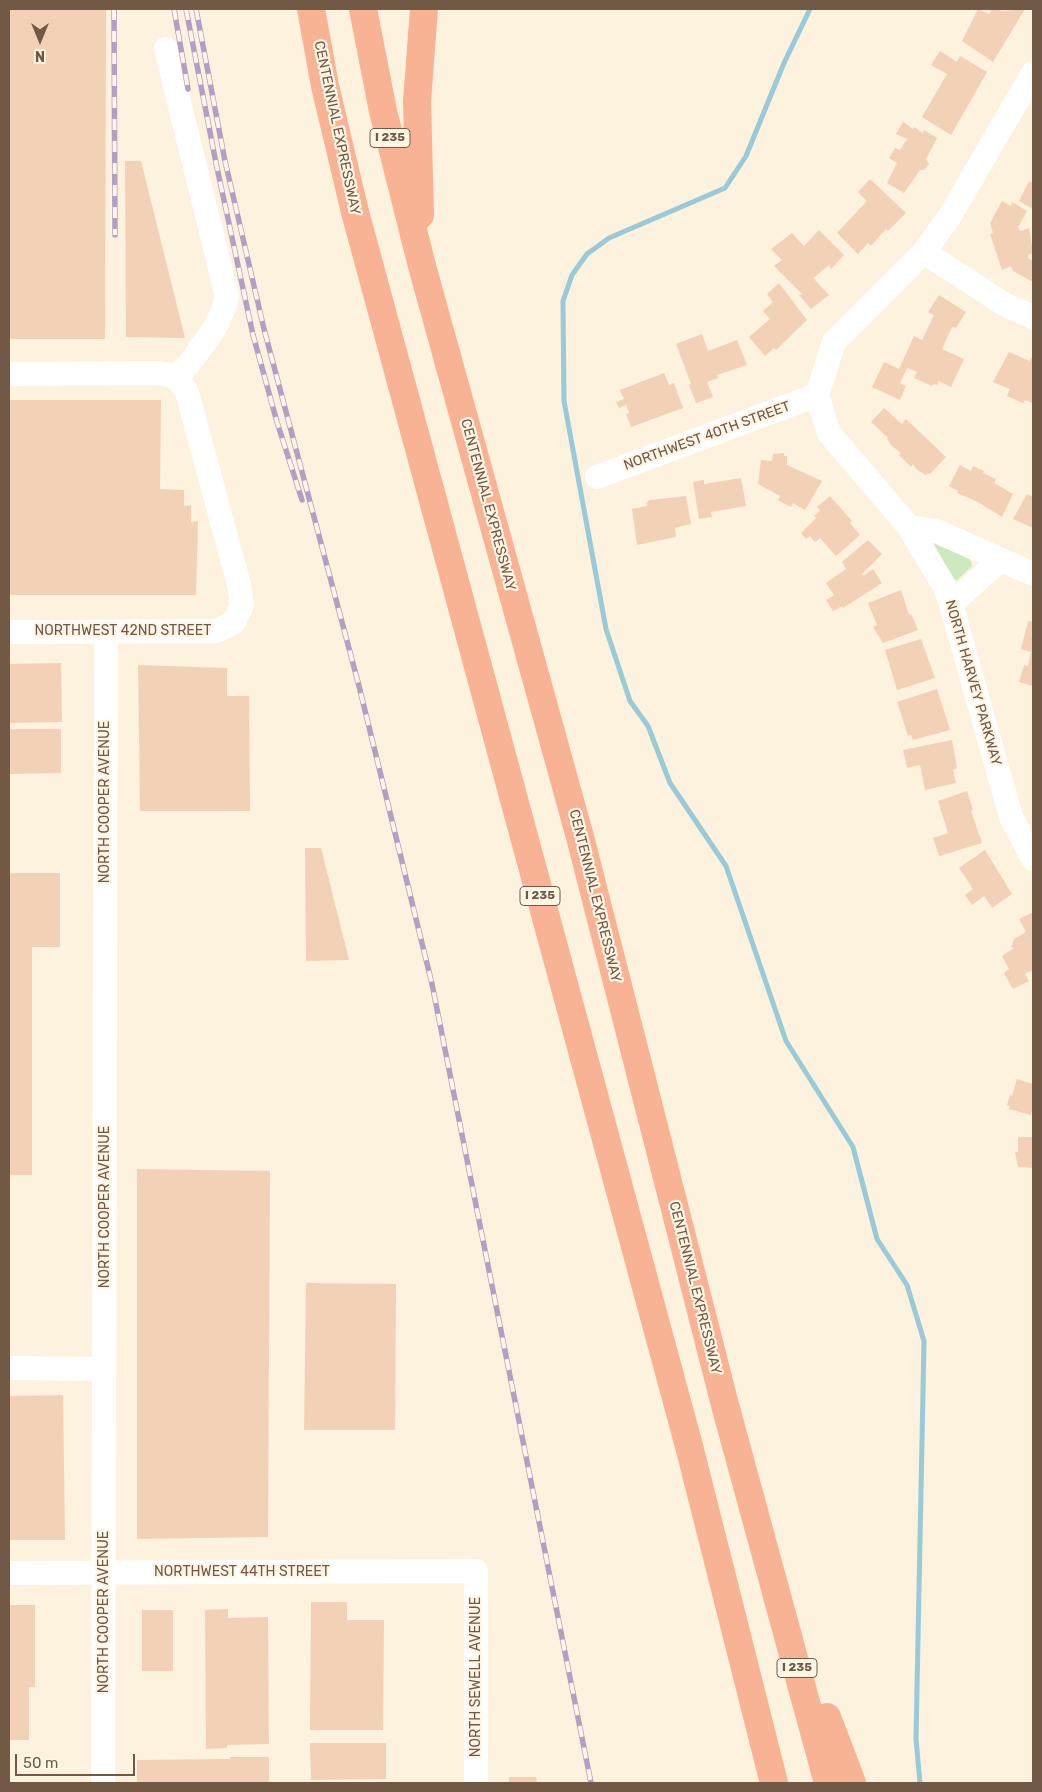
<!DOCTYPE html>
<html>
<head>
<meta charset="utf-8">
<style>
  body { margin:0 }
  #map { position:relative; width:1042px; height:1792px; overflow:hidden; background:#fcf2de; font-family:Rubik,sans-serif }
  canvas { display:block }
  .frame { position:absolute; inset:0; border:10px solid #725946; pointer-events:none }
  .north { position:absolute; left:15px; top:15px; width:50px; height:50px; -webkit-text-stroke:4px #fff6e5; paint-order:stroke; rotate:180deg; font-size:14px; font-weight:700; line-height:20px; text-align:center; color:#725946 }
  .north::after { content:''; display:block; margin:auto; width:18px; height:22px; background:#725946; clip-path:polygon(50% 0,100% 100%,50% 72%,0 100%) }
  .scale { position:absolute; left:15px; top:1754px; width:120px; height:22px; box-sizing:border-box; border:2px solid #725946; border-top:0; padding-left:6px; font-size:15px; line-height:18px; white-space:nowrap; color:#725946; -webkit-text-stroke:4px #fff6e5; paint-order:stroke }
</style>
</head>
<body>
<div id="map">
<canvas width="1042" height="1792"></canvas>
<div class="frame"></div>
<div class="north">N</div>
<div class="scale">50 m</div>
</div>
<script>
const c = document.querySelector('canvas').getContext('2d');
c.lineJoin = 'round';
function fillPath(path, color) {
  c.fillStyle = color;
  c.fill(path, 'evenodd');
}
function poly(rows) {
  const path = new Path2D();
  for (const r of rows) {
    path.moveTo(r[0], r[1]);
    for (let i = 2; i < r.length; i += 2) path.lineTo(r[i], r[i + 1]);
  }
  return path;
}
function stroke(path, color, width, dash) {
  c.strokeStyle = color;
  c.lineWidth = width;
  c.lineCap = dash ? 'butt' : 'round';
  c.setLineDash(dash || []);
  c.stroke(path);
}
function label(font, color, halo, rows, align = 'center') {
  c.font = font + ' Rubik,sans-serif';
  c.lineWidth = 4.5;
  c.setLineDash([]);
  c.textBaseline = 'middle';
  c.strokeStyle = halo;
  c.fillStyle = color;
  for (const [text, x, y, turn = 0] of rows) {
    c.save();
    c.translate(x, y);
    c.rotate((+turn || 0) * Math.PI / 180);
    c.textAlign = isNaN(turn) ? turn : align;
    if (halo) c.strokeText(text, 0, 0);
    c.fillText(text, 0, 0);
    c.restore();
  }
}
fillPath(poly([
  [933,542,969,556,972,566,957,580,952,579]
]), '#cde9bd');
stroke(poly([
  [810,9,784,63,746,156,725,188,609,238,587,254,572,275,563,301,564,401,606,629,630,701,648,726,670,783,726,866,786,1041,853,1147,877,1239,907,1285,924,1341,916,1739,920,1783]
]), '#99cad7', 5);
fillPath(poly([
  [9,9,106,9,105,339,9,339],
  [978,9,989,14,992,9,1003,11,1025,9,993,62,962,41],
  [940,51,957,62,960,56,987,72,951,135,922,117,947,74,931,65],
  [903,122,913,129,914,127,923,133,924,130,937,138,926,159,929,164,924,170,920,170,904,193,887,183,897,163,889,158,895,148,900,150,907,139,896,134],
  [125,161,141,161,185,338,126,337],
  [870,179,906,213,888,231,886,229,871,246,868,243,858,254,837,233,867,201,858,192],
  [1029,181,1033,183,1033,209,1019,201],
  [1002,201,1011,206,1012,202,1027,211,1018,227,1020,231,1029,228,1033,253,1028,255,1028,258,1033,261,1033,282,1013,271,1011,266,1002,270,990,234,993,233,990,223],
  [819,230,844,255,831,269,829,265,813,278,829,295,811,309,799,295,802,294,774,266,782,260,771,249,792,233,804,246],
  [779,283,807,320,776,350,774,348,765,356,749,337,770,319,763,311,773,302,767,294],
  [939,295,966,312,956,328,952,327,942,349,964,359,951,387,939,381,937,385,934,384,932,386,914,378,917,372,907,368,900,383,906,386,900,400,872,387,884,362,899,369,914,336,922,340,934,315,928,312],
  [702,334,708,351,737,340,747,365,717,375,718,378,707,382,713,397,696,403,689,385,691,384,676,344],
  [1009,352,1030,361,1031,358,1033,359,1033,403,1025,400,1023,403,1007,396,1010,389,993,382],
  [664,373,669,385,674,383,683,408,631,427,626,414,629,413,626,405,619,408,616,402,624,399,620,390],
  [9,400,161,400,160,489,184,490,184,506,191,505,191,522,198,521,196,595,9,595],
  [884,408,902,424,906,419,946,457,930,474,928,473,926,475,917,470,913,464,911,467,899,455,901,453,892,446,887,439,888,438,871,422],
  [784,453,784,456,787,456,787,465,822,481,805,510,793,503,791,507,778,500,780,496,758,484,761,460,772,461,773,454],
  [960,465,971,471,973,466,984,471,983,473,996,479,994,483,1013,494,1002,517,978,502,957,493,958,491,949,486],
  [741,478,746,506,711,512,712,517,699,519,693,482,704,480,704,484],
  [1027,494,1033,497,1033,528,1013,519],
  [686,496,691,524,675,528,676,537,637,545,632,509,647,506,646,503,650,500],
  [830,496,852,521,850,523,860,535,836,556,820,538,815,542,810,536,806,539,801,533,816,518,814,516,820,511,817,507],
  [868,540,882,554,862,574,863,576,873,569,882,583,843,608,842,606,833,611,826,600,834,595,826,583,846,569,842,562],
  [901,590,909,615,911,614,918,630,883,643,873,627,877,625,868,603],
  [1028,621,1033,622,1033,686,1019,682,1024,665,1028,666,1031,652,1021,649],
  [921,639,935,678,897,690,885,650],
  [61,663,62,722,9,723,9,664],
  [138,665,227,668,227,696,249,696,250,811,140,811],
  [937,689,950,730,913,740,911,735,908,736,897,702],
  [9,729,61,729,61,773,9,774],
  [952,740,957,768,953,770,956,783,925,790,920,765,907,768,903,750],
  [967,791,973,810,971,811,982,843,939,856,933,838,948,833,938,801],
  [305,848,321,848,349,960,306,961],
  [985,850,1012,894,992,908,984,896,972,905,965,895,973,889,959,868],
  [9,873,60,873,60,947,32,947,32,1175,9,1175],
  [1033,912,1033,970,1025,974,1029,981,1013,989,1004,973,1009,969,1002,956,1014,948,1011,947,1014,939,1026,932,1019,919],
  [1017,1079,1033,1084,1033,1105,1031,1115,1009,1109,1010,1106,1007,1105,1010,1095,1012,1096],
  [1018,1137,1033,1137,1033,1168,1018,1167,1015,1152,1018,1152],
  [137,1169,270,1171,268,1537,137,1539],
  [306,1283,396,1284,395,1430,304,1430],
  [63,1395,65,1540,9,1540,9,1396],
  [311,1602,347,1602,347,1620,384,1620,383,1730,310,1730],
  [9,1605,35,1605,35,1687,29,1687,29,1740,9,1740],
  [228,1609,228,1618,268,1617,269,1744,227,1745,227,1748,206,1749,205,1610],
  [142,1610,173,1610,173,1671,142,1671],
  [310,1743,386,1743,386,1779,311,1780],
  [230,1757,269,1757,269,1783,137,1783,137,1760,230,1759],
  [509,1777,536,1777,537,1783,509,1783]
]), '#f2d1b6');
stroke(poly([
  [166,49,227,296,224,308,214,329,189,364,175,378],
  [1033,73,951,214,924,252,834,342,817,395,829,433,909,527,945,587,951,604,1011,817,1033,859],
  [924,252,1004,304,1033,317],
  [9,374,156,373,171,375,180,382,187,392,239,585,242,605,234,622,217,631,9,632],
  [597,477,817,395],
  [909,527,936,531,1033,574],
  [951,604,1000,560],
  [9,1368,104,1369],
  [9,1573,476,1571,476,1783],
  [103,1783,106,632]
]), '#fff', 24);
stroke(poly([
  [311,9,325,86,355,212,689,1446,774,1783],
  [363,9,383,111,422,266,580,837,725,1405,828,1783],
  [420,215,417,101,424,9],
  [827,1717,852,1783]
]), '#f8b394', 28);
const rail = poly([
  [114,9,115,235],
  [174,9,188,89],
  [186,9,216,163,253,335,277,422,302,500],
  [196,9,225,161,264,329,359,686,432,984,591,1783]
]);
stroke(rail, '#b59ec5', 5.5);
stroke(rail, '#fff6e5', 4, [11]);
for (const [x, y, w] of [
  [390,138,40],
  [540,896,40],
  [797,1668,40]
]) {
  const box = new Path2D();
  box.roundRect(x - w / 2, y - 9.5, w, 19, 4);
  c.fillStyle = '#fff6e5';
  c.fill(box);
  stroke(box, '#725946', 1);
}
label('bold 12px', '#725946', null, [
  ["I 235",390,138],
  ["I 235",540,896],
  ["I 235",797,1668]
]);
label('14px', '#725946', '#fff6e5', [
  ["CENTENNIAL EXPRESSWAY",337,128,78],
  ["NORTHWEST 40TH STREET",707,436,-20],
  ["CENTENNIAL EXPRESSWAY",488,505,75],
  ["NORTHWEST 42ND STREET",123,631],
  ["NORTH HARVEY PARKWAY",973,683,74],
  ["NORTH COOPER AVENUE",105,802,-90],
  ["CENTENNIAL EXPRESSWAY",595,896,76],
  ["NORTH COOPER AVENUE",105,1207,-90],
  ["CENTENNIAL EXPRESSWAY",695,1288,76],
  ["NORTHWEST 44TH STREET",242,1572],
  ["NORTH COOPER AVENUE",104,1612,-90],
  ["NORTH SEWELL AVENUE",476,1677,-90]
]);
</script>
</body>
</html>
